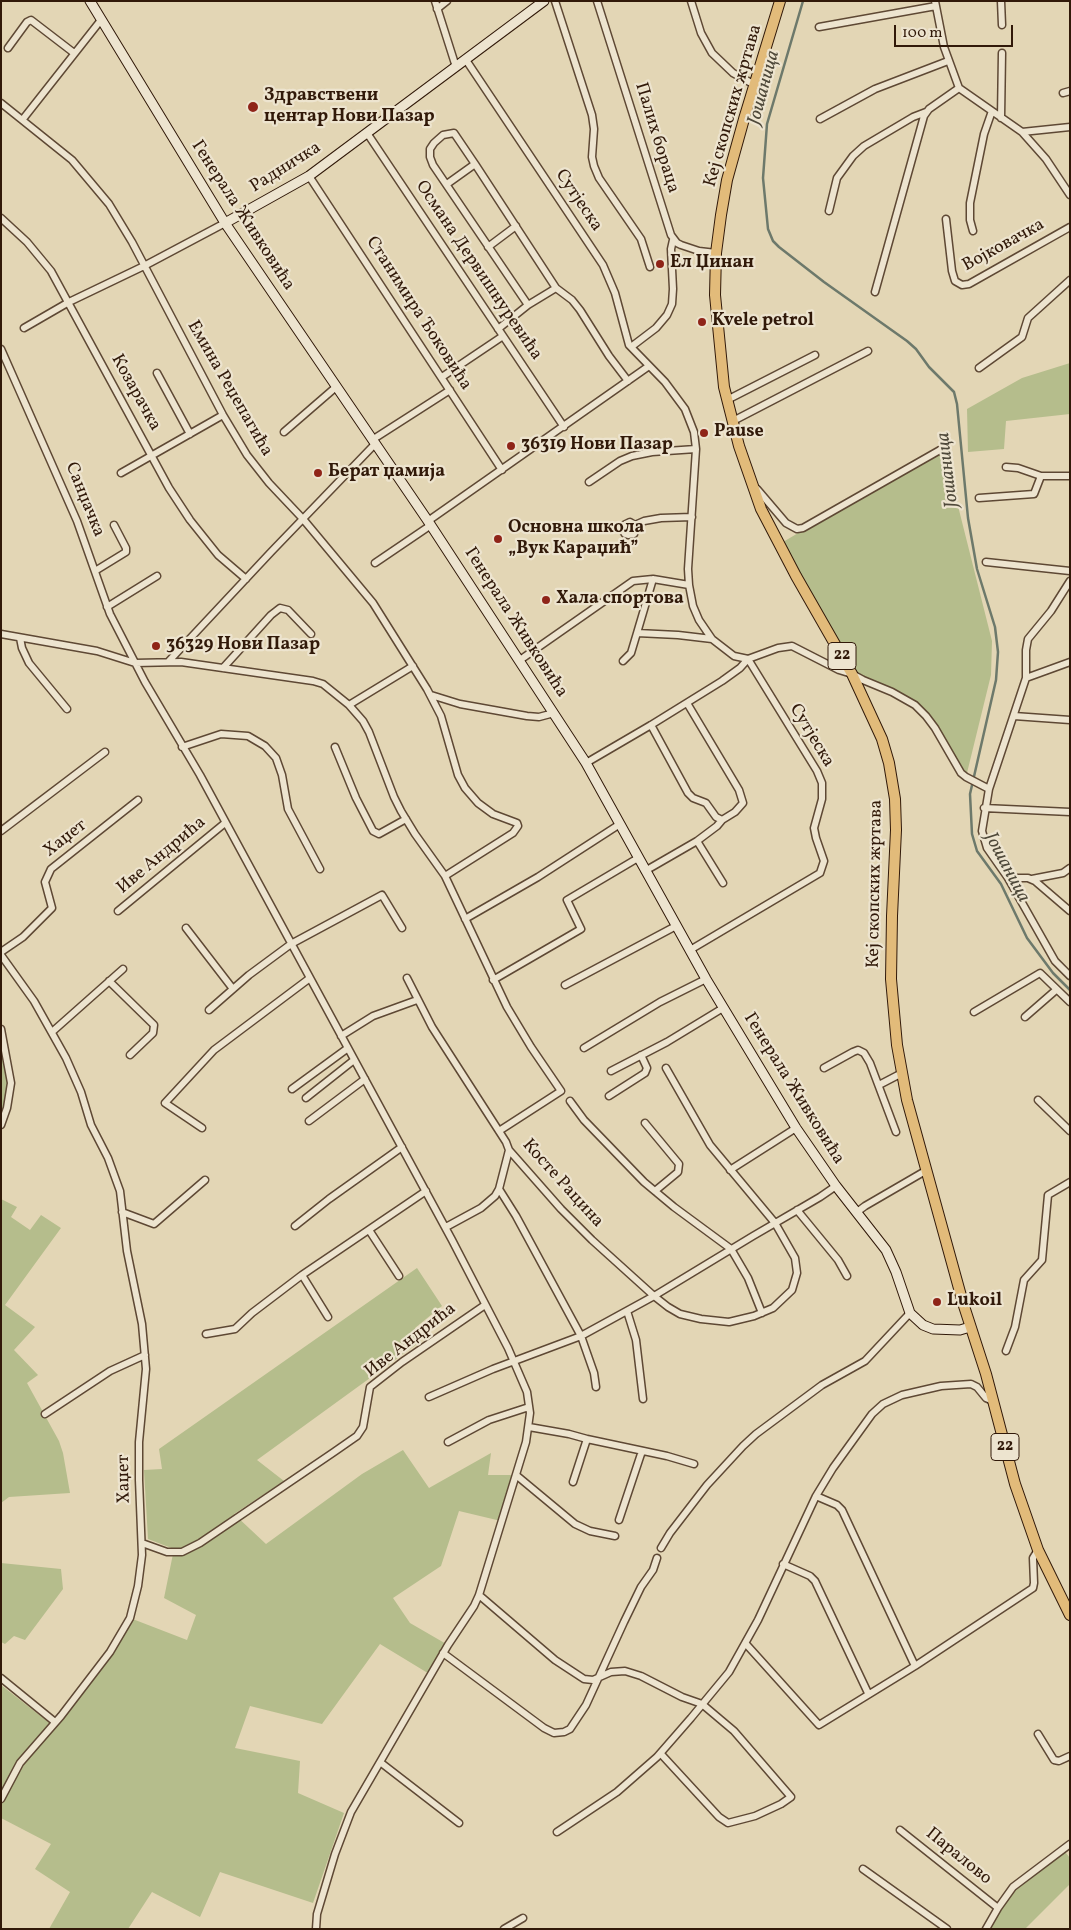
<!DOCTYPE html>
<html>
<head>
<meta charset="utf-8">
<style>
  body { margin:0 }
  #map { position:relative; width:1071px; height:1930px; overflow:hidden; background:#e3d6b5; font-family:Vollkorn,serif }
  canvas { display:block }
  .frame { position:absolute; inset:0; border:2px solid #311909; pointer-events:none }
  .scale { position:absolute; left:894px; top:25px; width:119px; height:22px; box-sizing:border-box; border:2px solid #311909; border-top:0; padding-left:6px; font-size:15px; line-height:18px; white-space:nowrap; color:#311909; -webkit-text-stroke:4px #ede4cf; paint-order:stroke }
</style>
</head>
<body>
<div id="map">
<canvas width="1071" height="1930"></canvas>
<div class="frame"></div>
<div class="scale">100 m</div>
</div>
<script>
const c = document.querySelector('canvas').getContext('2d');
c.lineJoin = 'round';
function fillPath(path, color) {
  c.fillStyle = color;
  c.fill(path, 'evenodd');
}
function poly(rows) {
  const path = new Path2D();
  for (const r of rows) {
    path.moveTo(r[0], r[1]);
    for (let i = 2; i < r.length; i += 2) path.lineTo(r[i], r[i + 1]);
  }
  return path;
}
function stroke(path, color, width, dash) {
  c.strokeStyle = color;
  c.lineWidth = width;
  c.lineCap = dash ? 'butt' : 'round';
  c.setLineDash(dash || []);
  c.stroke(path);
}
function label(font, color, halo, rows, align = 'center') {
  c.font = font + ' Vollkorn,serif';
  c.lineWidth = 4.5;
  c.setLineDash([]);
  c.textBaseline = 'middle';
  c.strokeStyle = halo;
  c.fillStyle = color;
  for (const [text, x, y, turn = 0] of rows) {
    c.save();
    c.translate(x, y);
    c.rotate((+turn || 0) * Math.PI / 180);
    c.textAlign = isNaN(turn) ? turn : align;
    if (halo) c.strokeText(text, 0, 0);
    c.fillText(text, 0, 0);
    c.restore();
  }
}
fillPath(poly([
  [1070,363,1070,414,1006,421,1004,449,968,452,967,409,1022,378],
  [950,450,959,510,992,641,991,675,966,777,922,711,859,677,783,542,910,467],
  [1,1029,11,1083,1,1125],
  [1,1199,17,1207,11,1217,30,1230,41,1215,61,1228,5,1305,35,1327,14,1350,38,1375,27,1383,59,1441,63,1453,70,1493,9,1497,1,1503],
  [417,1268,442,1306,415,1328,421,1341,257,1460,284,1481,234,1514,266,1544,362,1474,403,1450,429,1488,491,1453,488,1475,516,1475,501,1521,459,1511,441,1566,393,1598,410,1623,448,1645,431,1675,380,1644,322,1724,250,1706,235,1748,300,1761,298,1793,344,1813,313,1903,220,1872,200,1917,152,1892,128,1929,49,1929,70,1892,35,1869,51,1844,1,1818,1,1685,52,1725,110,1652,130,1618,187,1640,196,1615,164,1598,174,1549,148,1539,144,1470,162,1469,159,1449],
  [1,1563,61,1569,63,1589,25,1640,14,1636,5,1644,1,1642],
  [1062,1848,1070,1858,1070,1884,1025,1929,986,1929,1013,1887]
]), '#b5bd8c');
stroke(poly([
  [803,1,767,124,763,178,768,229,773,241,779,247,824,282,907,341,916,349,929,367,954,392,957,404,968,518,977,569,995,627,998,652,996,680,970,794,972,834,977,851,1001,884,1027,938,1053,973,1070,990]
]), '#6d796b', 2.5);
const street = poly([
  [435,1,456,67],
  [555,1,592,115,594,129,592,157,594,166,599,178,641,239,650,267],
  [597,1,671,235,677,243,681,245,699,251,716,253],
  [691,1,701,33,712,53,733,73,755,85],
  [935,1,944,47,959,88,1022,132,1046,159,1070,195],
  [1001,1,1002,25],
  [437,9,447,1],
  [819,27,936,6],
  [8,48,27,22,31,20,74,53],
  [466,60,603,265,615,293,629,345,665,382,685,409,694,432,696,449,688,569,689,585,693,606,699,620,712,639,734,656,748,659,817,771,822,783,822,799,814,828,816,838,824,861,820,873,690,950],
  [1063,93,1070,91],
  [1,103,72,160,109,204,132,242,223,415,247,455,269,483,303,519,373,603,427,689,441,716,458,775,465,788,478,803,493,814,517,823,518,826,513,833,445,876],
  [1001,118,1002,53],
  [23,119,101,20],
  [820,119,875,89,948,61],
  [1022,132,1070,127],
  [367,133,564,427],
  [475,164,454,133,443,135,434,143,430,149,430,157,433,165,528,305,556,288,572,300,580,310,609,356,628,381],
  [309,176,502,470],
  [447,184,475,164,556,288],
  [829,211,837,178,853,156,864,146,913,117,926,112],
  [1,218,27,242,51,271,169,488,190,520,218,555,246,579],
  [946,219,952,271,955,281,962,285,969,284,1070,227],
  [973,231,970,220,970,203,984,134,992,111],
  [488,247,516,226],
  [875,292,924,116,929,109,959,88],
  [24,328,69,302,144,266,225,223],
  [498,329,528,305],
  [631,347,656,328,667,315,672,304,673,289,671,249,673,240],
  [1,349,77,521,110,614,145,682,200,775,452,1240,508,1348,527,1392,530,1413,526,1442,479,1595,474,1606,448,1645,351,1812,335,1854,317,1914,316,1929],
  [979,368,1022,337,1028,318,1070,280],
  [157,373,190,434],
  [442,377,503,336],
  [727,400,815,355],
  [733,421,868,351],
  [284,432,336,387],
  [372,440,450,390],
  [1006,467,1018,468,1041,476,1070,476],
  [121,473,223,415],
  [589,482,620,461,632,456,652,452,696,449],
  [757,489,786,523,797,529,803,528,940,450],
  [979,498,1034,494,1041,476],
  [428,521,649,366],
  [635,525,636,528,634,534,628,535,625,534,623,531,624,525,630,522,635,525,644,521,661,518,692,517],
  [986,562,1070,571],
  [375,563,431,525],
  [95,571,126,552,126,548,114,525],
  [1070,581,1051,611,1028,639,1026,650,1026,678,989,789,982,831,987,848,1008,878,1055,961,1070,976],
  [107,607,157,576],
  [637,633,653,579],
  [1,634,97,651,135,663,181,662,313,681,323,684,349,705,363,721,369,732,394,797,401,811,415,834,445,876,507,1007,531,1047,561,1091,499,1131],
  [20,638,22,648,29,663,67,709],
  [520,660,633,581,653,579,689,585],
  [169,661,271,552,375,444],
  [623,661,631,653,637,633,678,635,712,639],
  [223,668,271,615,280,608,288,610,311,634],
  [1026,678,1070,662],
  [431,695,460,704,527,716,539,717,554,713],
  [349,705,413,666],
  [1014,716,1070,720],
  [651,725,688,793,693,798,706,803,716,817,722,820],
  [182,747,221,734,248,736,265,746,276,758,282,775,288,809,320,869],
  [335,747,356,798,373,831,379,834,406,819],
  [586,763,651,725,722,681,740,668,748,659,778,648,792,646,839,670,852,674,863,680,892,692,915,705,926,716,935,728,961,773,966,777,989,789],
  [984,808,1070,812],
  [1,831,105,752],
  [697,841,723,883],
  [645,871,697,841,717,826,722,820,735,812,743,803,739,790,687,703],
  [1008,878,1028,878,1035,881,1070,911],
  [1032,879,1063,873,1070,868],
  [118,911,225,823],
  [465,919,538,877,620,824],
  [186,928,233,989],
  [1,952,23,937,52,908,45,882,51,869,138,800],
  [1,955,34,1001,66,1058,81,1092,91,1125,108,1158,120,1191,127,1251,142,1324,146,1369,139,1442,139,1480,142,1555,138,1586,130,1618,110,1652,61,1716,20,1763,1,1799],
  [407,978,432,1027,506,1142,509,1150,561,1209,592,1240,654,1296,668,1307,680,1314,701,1319,729,1322,754,1316,773,1308,792,1290,797,1273,795,1258,775,1223,710,1145,666,1068],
  [493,980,581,929,567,900,638,858],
  [109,981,154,1025,153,1033,130,1055],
  [565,985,676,926],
  [209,1010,249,975,291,944,382,895,402,928],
  [974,1012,1040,973,1070,1002],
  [1025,1017,1056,990],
  [1,1029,11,1083,7,1108,1,1125],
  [52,1032,123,969],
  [341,1036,373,1016,417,1000],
  [584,1048,660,1002,706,979],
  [824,1068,853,1052,858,1050,864,1053,870,1063,896,1132],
  [611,1071,667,1042,723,1008],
  [879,1085,902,1073],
  [292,1089,348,1048],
  [609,1096,645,1073,647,1068,641,1055],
  [306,1098,354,1060],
  [1038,1100,1070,1131],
  [570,1101,584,1120,644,1182,674,1207,731,1249,748,1278,762,1313],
  [309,1121,365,1079],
  [645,1123,679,1164,678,1172,655,1191],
  [202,1128,165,1103,214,1050,310,978],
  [730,1170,796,1128],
  [499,1189,516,1216,581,1336,594,1373,596,1387],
  [797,1210,838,1260,847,1276],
  [122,1212,154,1224,205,1180],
  [857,1212,865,1206,927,1170],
  [295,1226,329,1199,402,1147],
  [446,1227,481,1208,495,1196,499,1189,509,1150],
  [369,1230,399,1276],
  [302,1275,328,1317],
  [627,1311,636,1340,643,1399],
  [206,1334,235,1329,252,1313,302,1275,426,1191],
  [1006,1351,1015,1327,1024,1280,1042,1260,1048,1195,1070,1182],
  [429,1397,493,1369,581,1336,654,1296,753,1236,820,1197,836,1186],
  [45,1414,110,1371,145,1355],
  [529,1427,569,1434,587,1439,667,1456,694,1464],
  [448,1442,489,1420,529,1407],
  [516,1475,575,1524,590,1531,615,1536],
  [573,1482,587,1439],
  [816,1496,837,1505,842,1510,915,1666],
  [619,1520,642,1451],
  [142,1543,167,1552,182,1552,200,1543,334,1452,357,1436,363,1427,370,1387,402,1362,485,1305],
  [661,1548,670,1533,707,1485,743,1446,756,1434,822,1385,865,1361,910,1313],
  [783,1564,810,1576,815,1581,868,1693],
  [479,1595,555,1660,584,1679,593,1680,611,1672,625,1671,641,1676,682,1697,702,1704,734,1731,791,1797,781,1804,755,1816,728,1823,719,1817,661,1754],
  [746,1644,819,1725,915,1666,1033,1588,1034,1583,1033,1558,1038,1550],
  [443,1653,544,1728,554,1733,564,1732,570,1729,586,1705,624,1622,641,1587,653,1570,657,1558],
  [1,1678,55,1722],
  [1038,1734,1054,1760,1059,1761,1070,1756],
  [380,1762,459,1823],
  [900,1830,998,1908,1013,1887,1070,1844],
  [557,1832,617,1792,657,1757,691,1718,729,1672,758,1620,816,1496,833,1468,872,1414,883,1404,902,1395,941,1386,971,1384,977,1387,986,1398,993,1401],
  [863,1869,947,1929],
  [504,1929,523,1918],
  [986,1929,998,1908]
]);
const secondary = poly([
  [90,1,225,223,428,521,586,763,706,979,796,1128,836,1186,886,1250,896,1272,910,1313,923,1325,933,1329,960,1330,970,1327],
  [225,223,309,176,544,1]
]);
const primary = poly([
  [780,1,744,119,727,180,721,215,716,253,715,295,724,387,739,446,761,509,796,576,852,674,882,739,889,763,895,799,896,830,892,916,891,979,897,1045,907,1100,963,1303,986,1374,1015,1484,1038,1550,1070,1615]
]);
stroke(street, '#5e4834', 9);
stroke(secondary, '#311909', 11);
stroke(primary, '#311909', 12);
stroke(street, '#ede4cf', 6);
stroke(secondary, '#ede4cf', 9);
stroke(primary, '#e2bb7a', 10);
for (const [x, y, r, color] of [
  [253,107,6,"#8f2418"],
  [660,264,5,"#8f2418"],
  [702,322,5,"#8f2418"],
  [704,433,5,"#8f2418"],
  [511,446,5,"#8f2418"],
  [318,473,5,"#8f2418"],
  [498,539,5,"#8f2418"],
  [546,600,5,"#8f2418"],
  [156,646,5,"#8f2418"],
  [937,1302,5,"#8f2418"]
]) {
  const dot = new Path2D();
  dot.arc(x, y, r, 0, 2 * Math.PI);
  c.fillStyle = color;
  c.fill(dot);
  stroke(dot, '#ede4cf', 2);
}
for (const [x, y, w] of [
  [842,656,28],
  [1005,1447,28]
]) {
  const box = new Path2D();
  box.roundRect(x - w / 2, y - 13.5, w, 27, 4);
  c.fillStyle = '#ede4cf';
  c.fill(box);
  stroke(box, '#311909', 1);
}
label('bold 16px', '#311909', null, [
  ["22",842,656],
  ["22",1005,1447]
]);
label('bold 18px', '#311909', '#ede4cf', [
  ["Здравствени",264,97],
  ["центар Нови Пазар",264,118],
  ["Ел Џинан",670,264],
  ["Kvele petrol",712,322],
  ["Pause",714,433],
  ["36319 Нови Пазар",521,446],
  ["Берат џамија",328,473],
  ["Основна школа",508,529],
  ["„Вук Караџић”",508,550],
  ["Хала спортова",556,600],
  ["36329 Нови Пазар",166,646],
  ["Lukoil",947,1302]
], 'left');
label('18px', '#311909', '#ede4cf', [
  ["Кеј скопских жртава",734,106,-74],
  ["Палих бораца",656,138,73],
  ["Радничка",286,168,-32],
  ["Сутјеска",578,201,56],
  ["Генерала Живковића",242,216,57],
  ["Војковачка",1004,246,-29],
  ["Османа Дервишнуревића",478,271,56],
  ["Станимира Ђоковића",418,314,57],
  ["Емина Реџепагића",229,389,60],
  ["Козарачка",135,393,61],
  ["Санџачка",84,500,68],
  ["Генерала Живковића",515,623,57],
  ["Сутјеска",811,736,59],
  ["Хаџет",66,839,-38],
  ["Иве Андрића",162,856,-40],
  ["Кеј скопских жртава",876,884,-89],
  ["Генерала Живковића",793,1089,58],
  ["Косте Рацина",562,1184,48],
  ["Иве Андрића",411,1341,-38],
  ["Хаџет",125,1479,-91],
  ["Паралово",958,1857,39]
]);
label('italic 19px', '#4f493a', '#ede4cf', [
  ["Јошаница",765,88,-75],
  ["Јошаница",949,470,-97],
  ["Јошаница",1006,868,62]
]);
</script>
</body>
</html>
